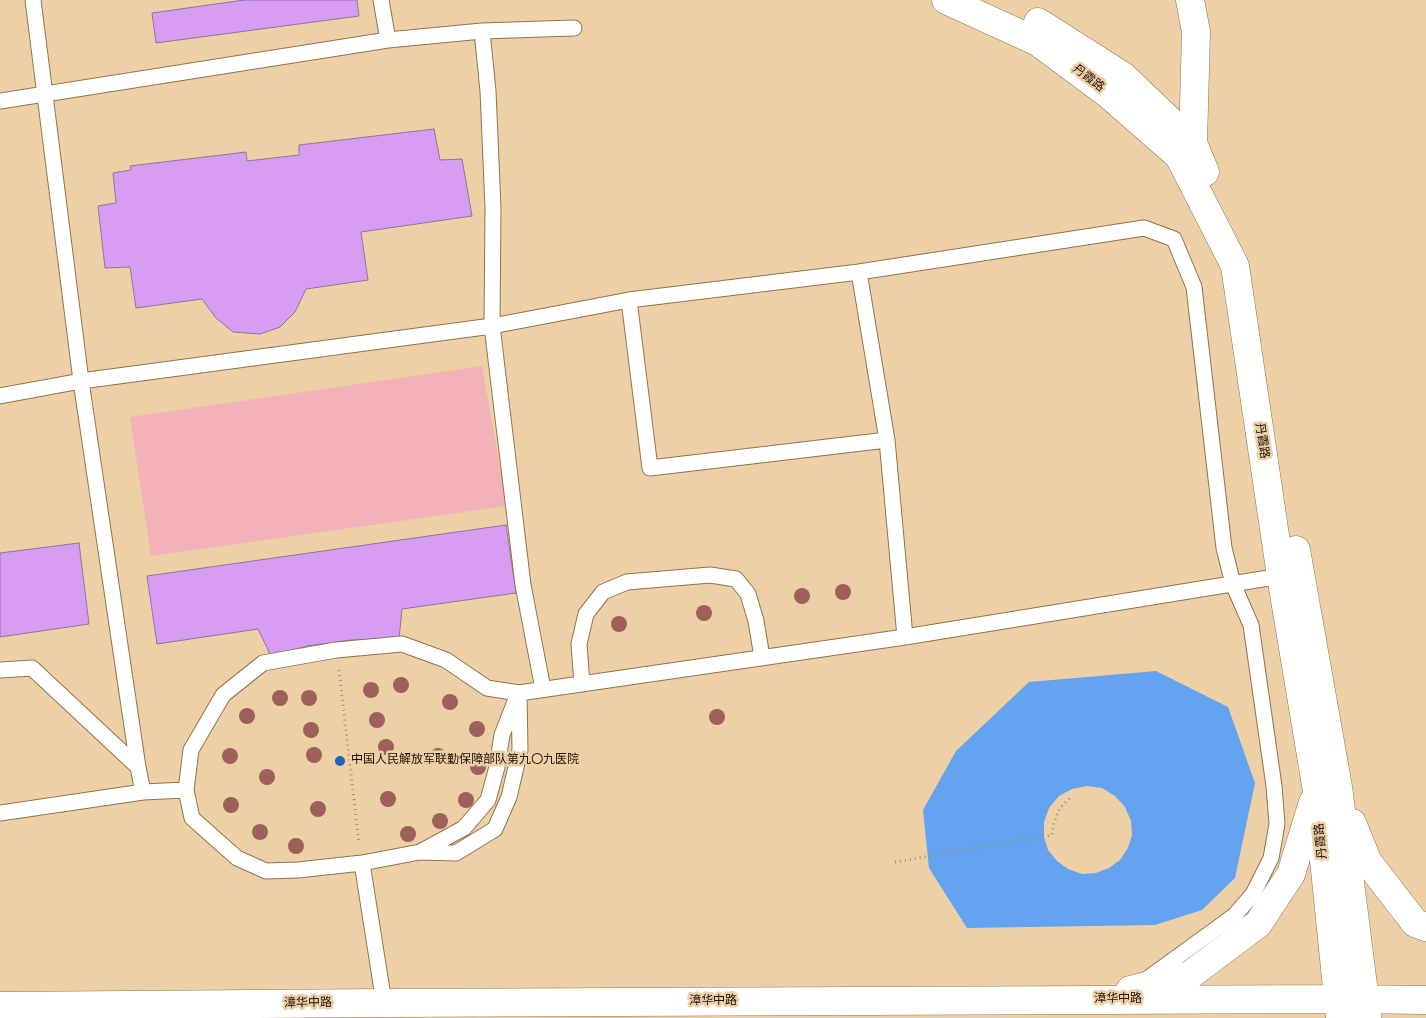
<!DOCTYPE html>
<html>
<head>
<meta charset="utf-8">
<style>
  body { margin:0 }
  canvas { display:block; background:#eed0a7 }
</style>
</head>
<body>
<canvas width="1426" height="1018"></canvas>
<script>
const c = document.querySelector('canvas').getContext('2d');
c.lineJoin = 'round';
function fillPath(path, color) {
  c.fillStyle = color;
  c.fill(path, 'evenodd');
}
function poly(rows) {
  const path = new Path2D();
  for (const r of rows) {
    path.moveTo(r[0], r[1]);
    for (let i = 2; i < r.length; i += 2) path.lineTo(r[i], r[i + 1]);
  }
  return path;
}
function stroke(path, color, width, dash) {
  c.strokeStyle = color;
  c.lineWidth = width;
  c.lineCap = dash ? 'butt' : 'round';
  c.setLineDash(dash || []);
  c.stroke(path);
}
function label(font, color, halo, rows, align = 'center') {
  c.font = font + ' Overpass,"Noto Sans SC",sans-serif';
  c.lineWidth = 5;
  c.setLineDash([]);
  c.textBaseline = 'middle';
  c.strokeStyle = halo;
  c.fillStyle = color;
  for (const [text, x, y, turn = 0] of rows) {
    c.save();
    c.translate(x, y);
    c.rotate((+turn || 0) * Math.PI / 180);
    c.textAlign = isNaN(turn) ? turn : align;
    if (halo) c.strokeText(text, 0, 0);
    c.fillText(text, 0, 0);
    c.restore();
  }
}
fillPath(poly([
  [482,366,507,506,151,556,130,417]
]), '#f3b2b7');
fillPath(poly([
  [1156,671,1228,707,1255,783,1235,878,1202,910,1155,925,967,928,929,868,923,810,956,751,1029,682],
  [1087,786,1102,788,1115,796,1125,807,1131,821,1132,835,1128,848,1120,860,1109,868,1096,873,1082,874,1068,869,1057,861,1048,850,1044,837,1044,822,1049,808,1059,796,1072,789]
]), '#63a3f0');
const building = poly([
  [244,0,357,0,359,16,156,43,152,13,244,0],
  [434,129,440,160,462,159,472,216,361,232,368,280,306,289,295,312,280,327,260,334,233,332,216,318,202,299,136,308,130,267,105,268,98,206,116,203,113,173,131,170,130,166,246,152,247,161,299,155,299,145,434,129],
  [506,525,516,593,402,609,399,639,351,640,307,646,271,656,258,629,157,644,147,576,506,525],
  [79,543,89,624,0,637,0,553,79,543]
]);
fillPath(building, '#d69df2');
stroke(building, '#8e759b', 1);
const lane = poly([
  [33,0,81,381,138,767,143,792,186,790],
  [381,0,388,40,482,31,488,91,493,208,492,326,523,585,543,689],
  [482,31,574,28],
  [0,101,388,40],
  [859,272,1144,228,1174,239,1194,287,1224,548,1233,584,1251,625,1274,786,1277,824,1271,858,1253,894,1235,915,1147,979],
  [629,300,650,468,887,440],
  [0,396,81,381,492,326,629,300,859,272,887,440,905,637,519,693,487,688,446,660,402,644,336,650,263,663,223,695,191,750,186,790,192,818,237,858,266,871,298,870,362,863,420,852,456,853,495,829,509,797,520,750,519,693],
  [905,637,1281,576],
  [0,670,32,668,138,767],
  [582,684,579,644,586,614,603,592,627,582,710,575,736,579,748,594,756,621,762,657],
  [0,813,143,792],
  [420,852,464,828,488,800,497,767,502,735,516,699],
  [362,863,384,1003]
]);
const street = poly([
  [1190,0,1196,32,1193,143]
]);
const secondary = poly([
  [946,0,1038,42,1108,94,1179,156,1235,266,1281,576,1317,791,1340,1017],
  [1038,22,1123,76,1193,143,1205,172],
  [1296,550,1338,787,1367,1017],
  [1352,823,1368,862,1415,923,1426,927],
  [1130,990,1190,975,1258,924,1291,874,1313,802],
  [0,1006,384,1003,1339,999,1426,1000]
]);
stroke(lane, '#8f744e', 17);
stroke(street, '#8f744e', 29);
stroke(secondary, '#8f744e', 29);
stroke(poly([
  [339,670,359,843],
  [895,862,1052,835,1054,822,1060,808,1070,798]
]), '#a78f70', 3, [1, 4]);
stroke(lane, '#fff', 15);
stroke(street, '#fff', 28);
stroke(secondary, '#fff', 28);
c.fillStyle = '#9d605b';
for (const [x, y] of [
  [843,592],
  [802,596],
  [704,613],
  [619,624],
  [401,685],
  [371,690],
  [280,698],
  [309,698],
  [450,702],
  [247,716],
  [717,717],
  [377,720],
  [477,729],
  [311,730],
  [386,747],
  [314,755],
  [230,756],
  [438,756],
  [478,767],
  [267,777],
  [388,799],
  [466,800],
  [231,805],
  [318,809],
  [440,821],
  [260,832],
  [408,834],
  [296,846]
]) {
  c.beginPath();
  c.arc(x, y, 8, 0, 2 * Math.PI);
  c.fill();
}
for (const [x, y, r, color] of [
  [340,761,6,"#1c66b5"]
]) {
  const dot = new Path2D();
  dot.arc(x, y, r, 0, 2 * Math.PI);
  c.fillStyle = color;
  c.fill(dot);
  stroke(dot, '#eed0a7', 2);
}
label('12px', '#1b1003', '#eed0a7', [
  ["丹霞路",1088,79,37],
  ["丹霞路",1261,441,81],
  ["丹霞路",1322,841,-96],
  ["漳华中路",1118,1000],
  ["漳华中路",713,1002],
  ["漳华中路",308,1004,-1]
]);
label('12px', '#1b1003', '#eed0a7', [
  ["中国人民解放军联勤保障部队第九〇九医院",351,761]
], 'left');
</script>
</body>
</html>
